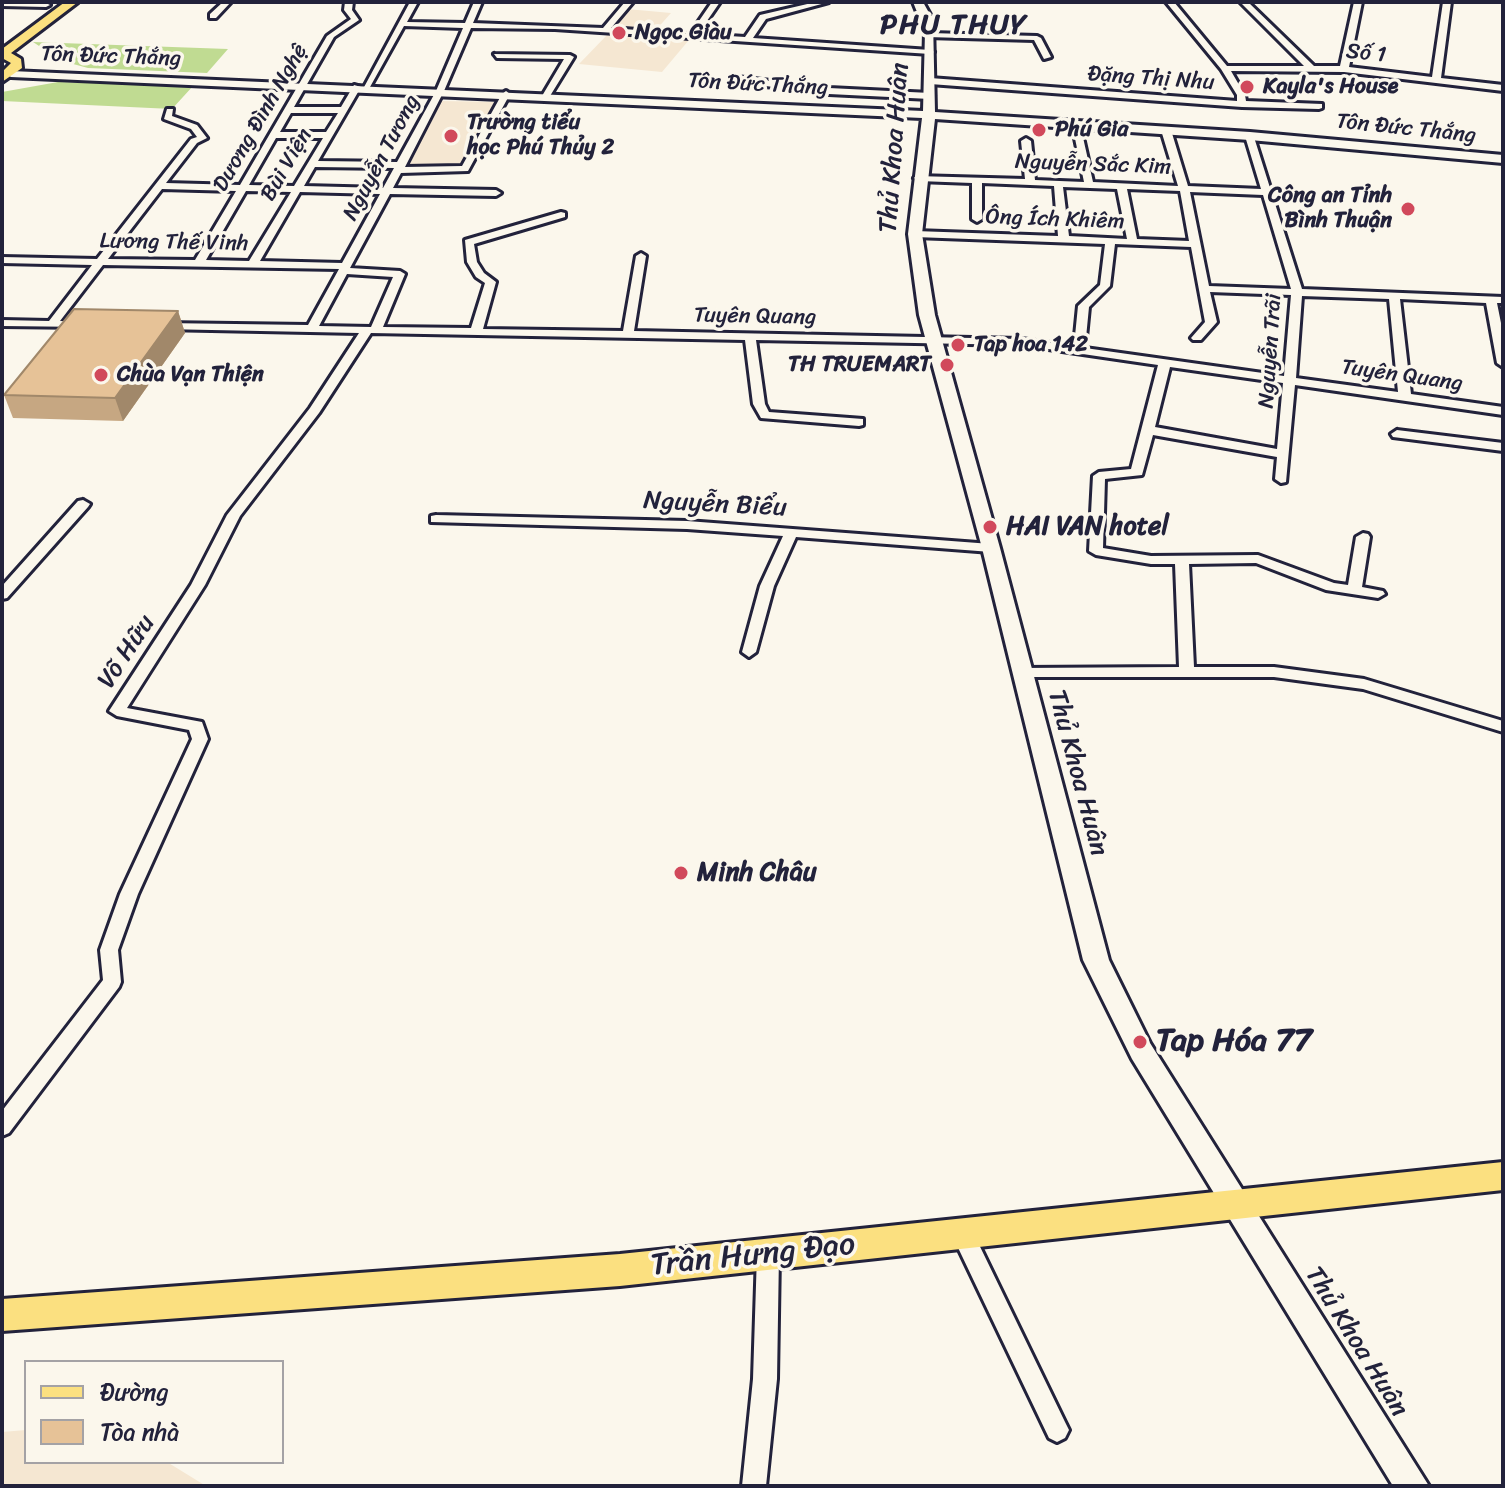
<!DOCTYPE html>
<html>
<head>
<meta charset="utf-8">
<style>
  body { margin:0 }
  #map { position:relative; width:1505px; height:1488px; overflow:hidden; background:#fbf7ec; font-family:Sriracha,sans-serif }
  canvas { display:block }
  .frame { position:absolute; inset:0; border:4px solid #22223b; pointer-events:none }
  .legend { position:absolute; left:24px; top:1360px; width:260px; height:104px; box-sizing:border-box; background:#fbf7ec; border:2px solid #a4a2a5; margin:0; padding:10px 14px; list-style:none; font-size:24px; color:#22223b }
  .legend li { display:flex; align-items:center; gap:16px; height:40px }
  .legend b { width:40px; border:2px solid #a4a2a5 }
</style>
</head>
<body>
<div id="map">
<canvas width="1505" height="1488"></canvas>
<div class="frame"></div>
<ul class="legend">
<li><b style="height:10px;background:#fbe080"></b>Đường</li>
<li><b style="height:22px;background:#e6c297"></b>Tòa nhà</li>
</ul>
</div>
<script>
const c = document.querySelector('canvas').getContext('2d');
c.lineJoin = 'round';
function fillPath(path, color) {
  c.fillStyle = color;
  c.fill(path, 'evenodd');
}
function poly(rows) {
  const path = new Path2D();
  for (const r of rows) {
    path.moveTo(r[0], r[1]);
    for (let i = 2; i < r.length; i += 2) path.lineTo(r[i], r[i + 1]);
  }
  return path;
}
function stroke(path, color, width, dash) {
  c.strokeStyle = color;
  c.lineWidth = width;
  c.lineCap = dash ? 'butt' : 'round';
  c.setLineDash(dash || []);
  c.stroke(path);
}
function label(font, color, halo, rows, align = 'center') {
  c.font = font + ' Sriracha,sans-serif';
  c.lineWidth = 7;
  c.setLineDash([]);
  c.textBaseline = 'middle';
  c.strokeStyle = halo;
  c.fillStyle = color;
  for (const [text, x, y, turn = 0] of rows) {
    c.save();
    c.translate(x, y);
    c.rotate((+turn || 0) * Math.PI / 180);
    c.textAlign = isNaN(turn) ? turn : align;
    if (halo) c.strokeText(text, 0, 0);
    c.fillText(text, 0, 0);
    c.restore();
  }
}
fillPath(poly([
  [627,9,671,13,655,31,607,29],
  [607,35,689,40,662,72,579,64],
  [441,101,500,102,460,172,404,170],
  [26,1430,26,1462,167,1462,206,1486,2,1486,2,1432]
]), '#f5e7d2');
fillPath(poly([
  [33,42,228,49,207,73,88,68,62,61],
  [58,82,100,83,193,86,172,109,2,101,2,92]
]), '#c0db92');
const street = poly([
  [2,2,46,3,50,5,46,7,2,6,2,2],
  [223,2,231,2,216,18,210,18,210,14,223,2],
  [345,2,353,2,352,10,359,20,334,37,294,107,341,107,354,85,361,87,318,161,397,162,436,91,463,28,404,26,370,87,363,89,410,2,418,2,407,22,465,23,474,2,482,2,473,23,603,28,625,2,633,2,611,28,690,34,712,2,720,2,698,34,745,37,760,15,816,2,829,2,766,19,753,38,930,50,934,52,930,54,555,29,471,28,444,91,405,167,462,166,502,94,506,91,510,94,468,171,401,173,393,188,496,190,501,193,496,196,390,194,350,268,400,271,405,274,383,327,471,328,485,283,476,277,467,262,465,240,561,212,565,213,565,217,474,244,477,262,484,273,496,282,483,329,623,331,636,256,641,253,646,256,634,331,1021,339,1074,346,1078,306,1100,285,1105,244,915,237,910,234,915,231,1058,236,1054,186,982,183,982,219,977,222,972,219,972,183,919,181,914,178,916,176,1025,179,1021,141,1026,138,1031,141,1035,180,1084,182,1072,124,1076,121,1080,124,1093,182,1178,186,1161,130,1166,127,1171,130,1188,186,1261,189,1245,136,1253,134,1302,289,1503,297,1503,303,1497,303,1503,333,1503,367,1497,363,1486,303,1400,299,1411,394,1503,407,1503,415,1295,385,1286,482,1281,483,1275,479,1277,457,1153,435,1142,475,1105,479,1103,548,1151,556,1258,555,1334,583,1348,585,1356,537,1363,533,1368,534,1370,537,1362,587,1383,591,1385,594,1378,598,1326,590,1256,563,1189,564,1194,667,1274,667,1364,679,1503,721,1503,732,1363,689,1274,677,1016,677,1013,673,1016,669,1021,668,1179,667,1175,564,1151,564,1096,555,1089,551,1093,476,1099,472,1131,469,1158,365,1021,345,756,340,765,404,769,412,863,419,863,425,859,426,761,418,753,404,745,340,371,333,319,413,240,516,205,585,127,708,202,722,208,739,138,894,118,950,121,982,119,987,9,1133,2,1136,2,1111,103,980,100,950,120,894,192,739,189,730,117,716,109,711,191,585,227,515,310,408,359,333,162,329,156,326,162,323,308,325,339,269,103,265,60,321,83,322,87,323,87,327,2,326,2,320,49,321,92,265,2,263,2,257,97,259,191,139,197,137,191,129,164,119,167,109,173,109,172,116,197,125,207,138,197,143,166,183,240,185,327,36,351,19,344,10,345,2],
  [291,113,338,113,326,132,280,132,291,113],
  [276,138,323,138,294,186,249,185,276,138],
  [315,167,394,168,383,188,304,186,315,167],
  [1063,187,1117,189,1127,239,1069,236,1063,187],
  [162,189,236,191,195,260,108,259,162,189],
  [1127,189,1180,191,1189,241,1137,239,1127,189],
  [246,191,291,192,249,261,206,260,246,191],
  [300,192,380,194,342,263,260,261,300,192],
  [1190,192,1263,195,1291,289,1209,286,1190,192],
  [1115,244,1191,247,1205,322,1191,338,1193,340,1201,340,1217,322,1210,292,1291,295,1284,376,1085,348,1089,307,1110,286,1115,244],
  [347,274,393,277,371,327,319,326,347,274],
  [1302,296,1389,299,1398,392,1296,378,1302,296],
  [1170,367,1283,383,1277,449,1155,427,1170,367],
  [1166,2,1174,2,1227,66,1304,66,1240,2,1248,2,1314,66,1340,66,1354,2,1362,2,1349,67,1432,77,1443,2,1451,2,1441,78,1503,85,1503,91,1344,72,1231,71,1245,95,1246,101,1322,104,1322,108,1319,109,1242,107,930,84,926,81,930,78,1237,101,1237,95,1221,69,1166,2],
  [930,33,1037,36,1041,38,1051,57,1044,59,1034,40,927,37,930,33],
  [494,54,570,55,574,57,550,96,546,99,542,96,564,59,497,58,494,54],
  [737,77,829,88,930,93,934,96,930,99,829,94,734,82,734,78,737,77],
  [1397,430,1503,443,1503,451,1393,437,1391,434,1397,430],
  [83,500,90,504,88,507,7,598,2,599,2,586,78,501,83,500],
  [436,515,687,521,991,544,998,548,991,552,796,537,774,586,756,652,749,657,742,652,760,586,783,536,687,529,431,522,431,516,436,515],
  [962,1223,970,1226,1065,1422,1069,1430,1065,1438,1057,1442,1049,1438,951,1233,954,1226,962,1223],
  [768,1244,776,1247,779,1254,777,1379,766,1486,742,1486,753,1379,757,1254,760,1247,768,1244]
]);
const secondary = poly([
  [913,2,923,2,933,20,935,112,1250,132,1503,155,1503,163,1250,140,935,119,922,234,935,315,1000,548,1109,960,1150,1043,1429,1486,1393,1486,1132,1059,1083,960,982,548,919,315,908,234,922,118,11,77,5,74,11,71,923,111,925,32,913,2]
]);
const primary = poly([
  [65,2,78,2,11,53,21,59,22,68,2,82,2,72,11,63,2,58,2,49,65,2],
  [1503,1162,1503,1190,620,1286,2,1331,2,1299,620,1254,1503,1162]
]);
stroke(street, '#22223b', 6);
stroke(secondary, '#22223b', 6);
stroke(primary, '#22223b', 6);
fillPath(street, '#fbf7ec');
fillPath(secondary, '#fbf7ec');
fillPath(primary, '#fbe080');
fillPath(poly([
  [178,311,185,333,123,421,13,418,4,395]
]), '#c6a782');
fillPath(poly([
  [178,311,185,333,123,421,115,398]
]), '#a1886a');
const building = poly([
  [74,309,178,311,115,398,4,395,74,309]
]);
fillPath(building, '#e6c297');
stroke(building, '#a1886a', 2);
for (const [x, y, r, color] of [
  [619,33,8,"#d1495b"],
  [1247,87,8,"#d1495b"],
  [1039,130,8,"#d1495b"],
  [451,136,8,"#d1495b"],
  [1408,209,8,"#d1495b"],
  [958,345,8,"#d1495b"],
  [947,365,8,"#d1495b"],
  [101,375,8,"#d1495b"],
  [990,527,8,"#d1495b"],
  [681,873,8,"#d1495b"],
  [1140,1042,8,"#d1495b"]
]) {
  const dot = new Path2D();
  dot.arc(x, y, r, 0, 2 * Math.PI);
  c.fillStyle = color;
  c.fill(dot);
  stroke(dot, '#fbf7ec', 3);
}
label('bold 22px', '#22223b', '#fbf7ec', [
  ["Ngọc Giàu",635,33],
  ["Kayla's House",1263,87],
  ["Trường tiểu",467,123],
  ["học Phú Thủy 2",467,148],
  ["Phú Gia",1055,130],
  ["Công an Tỉnh",1392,196,"right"],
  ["Bình Thuận",1392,221,"right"],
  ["Tap hoa 142",974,345],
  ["TH TRUEMART",931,365,"right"],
  ["Chùa Vạn Thiện",117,375]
], 'left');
label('22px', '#22223b', '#fbf7ec', [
  ["Số 1",1366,54,6],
  ["Tôn Đức Thắng",111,57,2],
  ["Đặng Thị Nhu",1151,79,4],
  ["Tôn Đức Thắng",758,85,3],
  ["Dương Đình Nghệ",261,118,-60],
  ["Tôn Đức Thắng",1406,129,6],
  ["Nguyễn Tương",382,158,-62],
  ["Bùi Viện",287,165,-60],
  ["Nguyễn Sắc Kim",1093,165,2],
  ["Ông Ích Khiêm",1055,220,2],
  ["Lương Thế Vinh",174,243,1],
  ["Tuyên Quang",755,317,1],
  ["Nguyễn Trãi",1271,351,-86],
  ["Tuyên Quang",1402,376,8]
]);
label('26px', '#22223b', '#fbf7ec', [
  ["Thủ Khoa Huân",895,148,-86],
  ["Nguyễn Biểu",715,505,3],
  ["Võ Hữu",127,652,-57],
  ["Thủ Khoa Huân",1077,773,75],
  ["Thủ Khoa Huân",1356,1342,58]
]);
label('bold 26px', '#22223b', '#fbf7ec', [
  ["HAI VAN hotel",1006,527],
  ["Minh Châu",697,873]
], 'left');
c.letterSpacing = '2px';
label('bold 28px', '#22223b', '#fbf7ec', [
  ["PHU THUY",954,26]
]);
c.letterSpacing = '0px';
label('bold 32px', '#22223b', '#fbf7ec', [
  ["Tap Hóa 77",1156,1042]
], 'left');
label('32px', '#22223b', '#fbf7ec', [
  ["Trần Hưng Đạo",753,1256,-6]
]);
</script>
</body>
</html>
